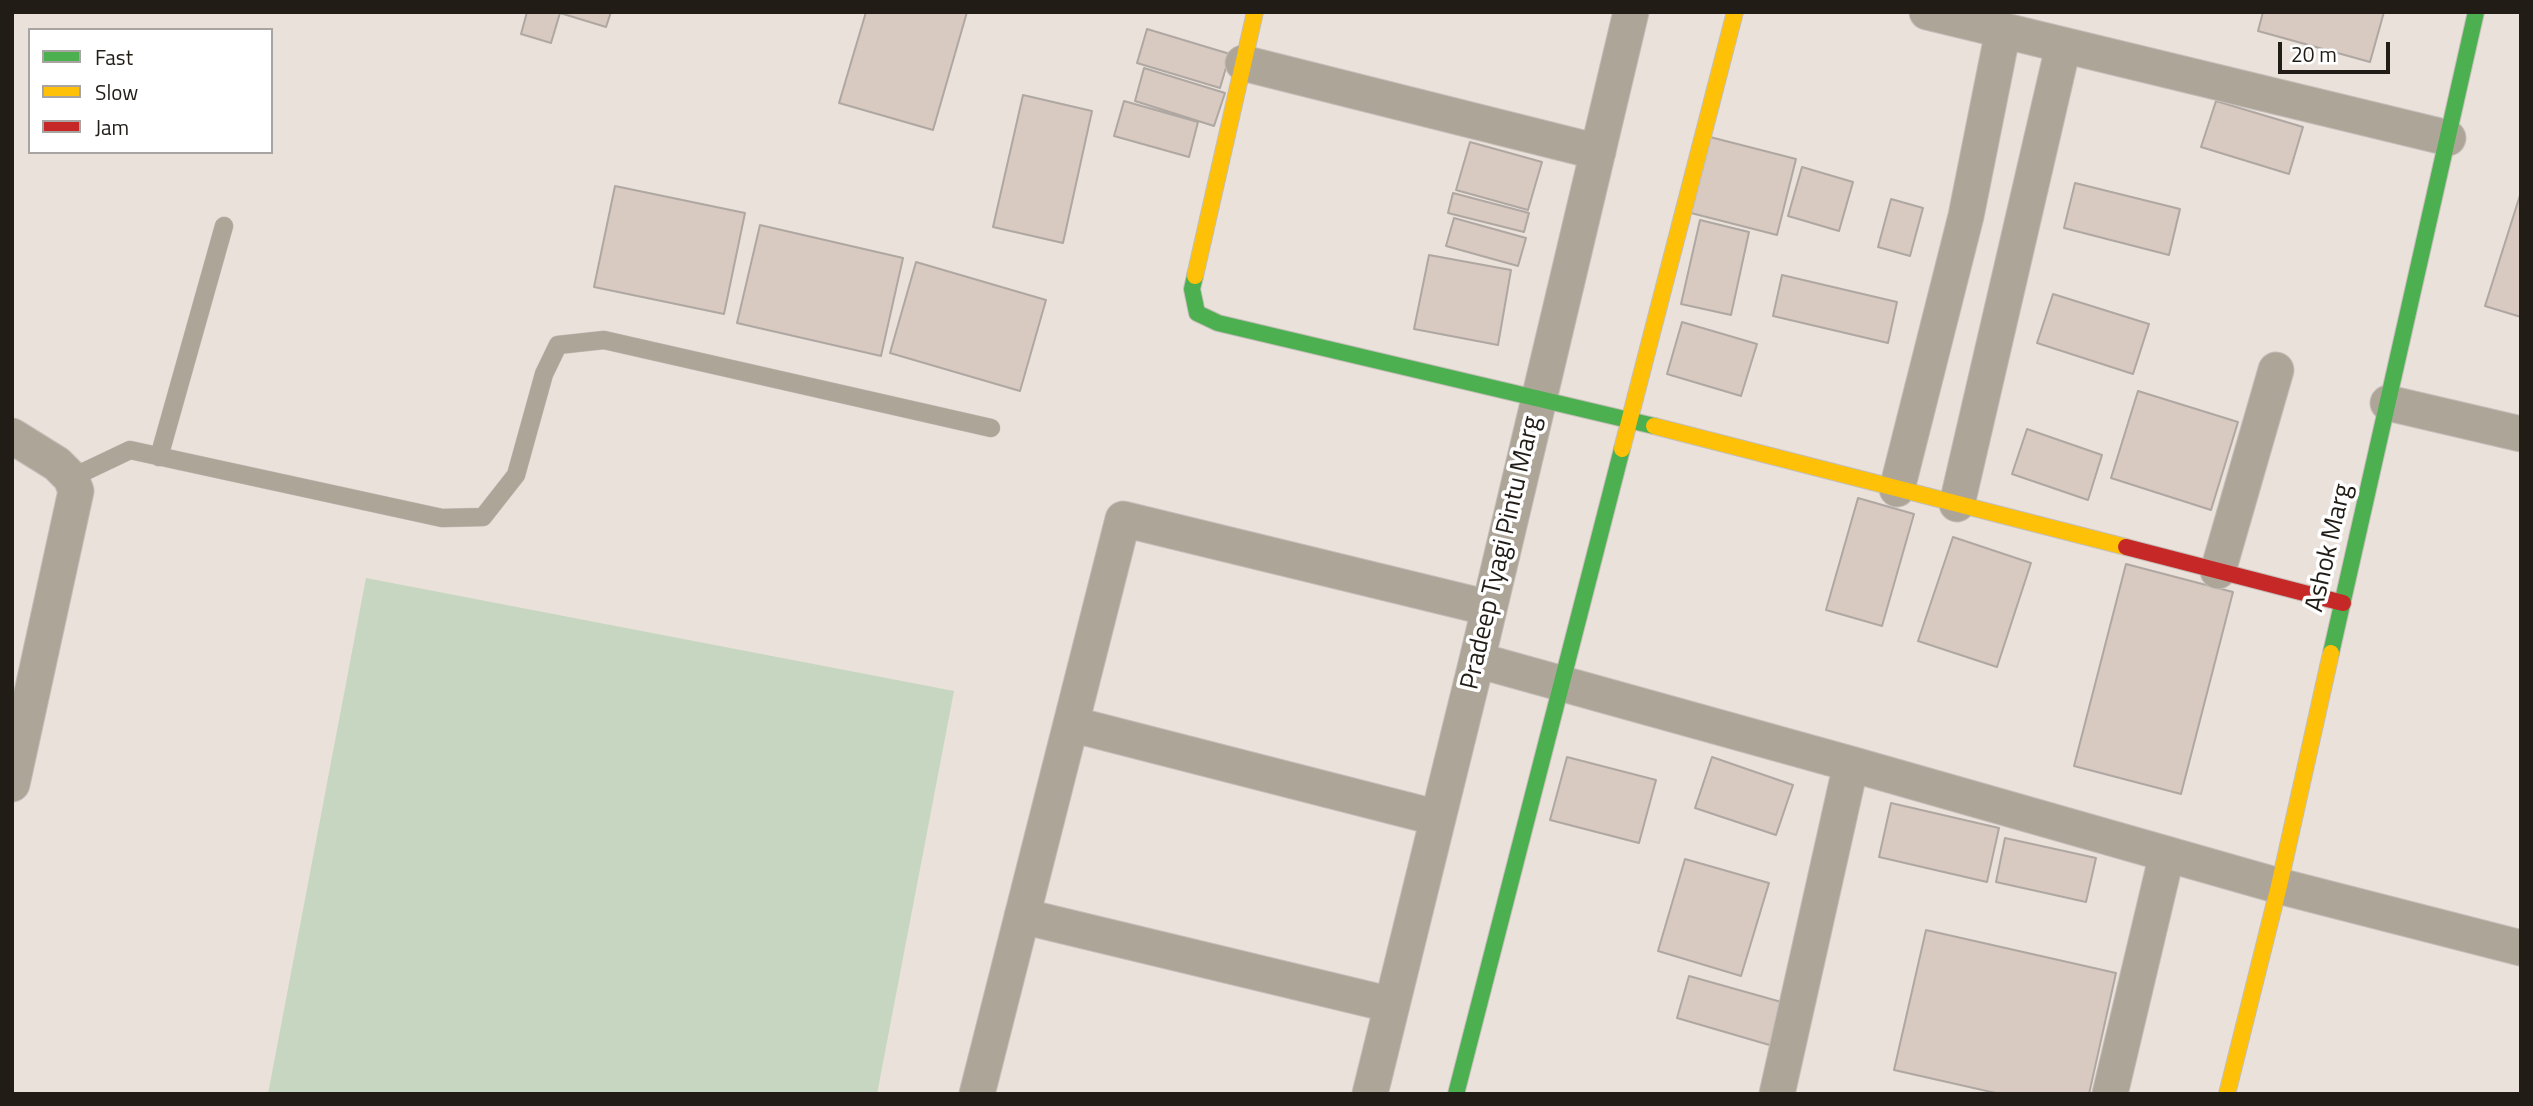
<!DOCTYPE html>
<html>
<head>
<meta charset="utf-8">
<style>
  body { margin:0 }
  #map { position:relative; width:2533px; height:1106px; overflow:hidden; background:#eae1da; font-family:"Titillium Web",sans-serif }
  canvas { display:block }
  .frame { position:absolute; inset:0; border:14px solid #221c17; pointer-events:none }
  .legend { position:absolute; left:28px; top:28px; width:245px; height:126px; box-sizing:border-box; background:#fff; border:2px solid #a7a4a2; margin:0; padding:9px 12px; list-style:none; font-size:21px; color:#221c17 }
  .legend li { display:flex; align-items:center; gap:14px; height:35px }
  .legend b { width:35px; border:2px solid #a7a4a2 }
  .scale { position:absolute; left:2278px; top:42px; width:112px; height:32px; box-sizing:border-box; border:4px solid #221c17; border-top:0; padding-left:9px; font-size:21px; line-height:24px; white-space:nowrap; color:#221c17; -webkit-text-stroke:5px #fff; paint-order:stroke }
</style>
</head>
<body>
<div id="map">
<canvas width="2533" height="1106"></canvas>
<div class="frame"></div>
<ul class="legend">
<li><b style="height:9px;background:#4caf50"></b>Fast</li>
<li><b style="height:9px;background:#ffc107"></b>Slow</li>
<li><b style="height:9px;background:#c62828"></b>Jam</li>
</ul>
<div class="scale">20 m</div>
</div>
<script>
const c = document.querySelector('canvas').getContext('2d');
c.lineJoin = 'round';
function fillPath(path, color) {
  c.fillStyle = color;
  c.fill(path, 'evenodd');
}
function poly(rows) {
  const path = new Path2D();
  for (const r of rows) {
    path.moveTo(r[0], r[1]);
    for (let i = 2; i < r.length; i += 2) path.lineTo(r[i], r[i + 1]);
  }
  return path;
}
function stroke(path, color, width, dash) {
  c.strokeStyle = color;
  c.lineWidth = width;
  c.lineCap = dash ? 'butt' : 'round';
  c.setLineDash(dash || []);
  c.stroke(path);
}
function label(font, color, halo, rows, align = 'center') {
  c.font = font + ' "Titillium Web",sans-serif';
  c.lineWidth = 7;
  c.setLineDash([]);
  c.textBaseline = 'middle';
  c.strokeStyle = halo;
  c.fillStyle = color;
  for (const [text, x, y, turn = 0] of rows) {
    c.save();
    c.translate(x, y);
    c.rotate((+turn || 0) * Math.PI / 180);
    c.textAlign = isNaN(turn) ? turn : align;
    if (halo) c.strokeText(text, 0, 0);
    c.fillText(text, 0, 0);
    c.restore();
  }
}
fillPath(poly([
  [366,578,954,691,877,1094,268,1094]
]), '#c7d6c1');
const building = poly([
  [527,12,611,12,606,27,560,13,551,43,521,34,527,12],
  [866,12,967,12,933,130,839,103,866,12],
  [2263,12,2384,12,2370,62,2258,31,2263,12],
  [1147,29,1230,54,1220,88,1137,63,1147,29],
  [1144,68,1225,93,1214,126,1135,101,1144,68],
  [1023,95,1092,111,1063,243,993,227,1023,95],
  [1124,101,1198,122,1189,157,1114,136,1124,101],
  [2216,101,2303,127,2289,174,2201,147,2216,101],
  [1710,137,1796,159,1777,235,1691,213,1710,137],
  [1470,142,1542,162,1528,210,1456,190,1470,142],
  [1802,167,1853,182,1839,231,1788,216,1802,167],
  [2075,183,2180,209,2169,255,2064,228,2075,183],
  [615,186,745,213,724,314,594,287,615,186],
  [2521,192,2521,317,2485,306,2521,192],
  [1453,193,1529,213,1524,232,1448,213,1453,193],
  [1891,199,1923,208,1910,256,1878,247,1891,199],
  [1454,218,1526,238,1518,266,1446,246,1454,218],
  [1700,220,1749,232,1731,315,1681,304,1700,220],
  [760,225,903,258,881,356,737,323,760,225],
  [1429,255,1511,270,1498,345,1414,329,1429,255],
  [916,262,1046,300,1020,391,890,353,916,262],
  [1782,275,1897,302,1888,343,1773,316,1782,275],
  [2053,294,2149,324,2133,374,2037,343,2053,294],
  [1682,322,1757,344,1741,396,1667,374,1682,322],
  [2138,391,2238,422,2211,510,2111,478,2138,391],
  [2027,429,2102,455,2088,500,2012,474,2027,429],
  [1858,498,1914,514,1882,626,1826,610,1858,498],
  [1953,537,2031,563,1997,667,1918,641,1953,537],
  [2126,564,2233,592,2181,794,2074,766,2126,564],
  [1567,757,1656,780,1639,843,1550,820,1567,757],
  [1712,757,1793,785,1776,835,1695,808,1712,757],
  [1891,803,1999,828,1987,882,1879,857,1891,803],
  [2005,838,2096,858,2086,902,1996,882,2005,838],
  [1685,859,1769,883,1741,976,1658,951,1685,859],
  [1926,930,2116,973,2089,1094,2000,1094,1894,1070,1926,930],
  [1689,976,1785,1003,1773,1046,1677,1018,1689,976]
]);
fillPath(building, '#d8c9c1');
stroke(building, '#afa7a2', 2);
const lane = poly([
  [159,457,224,226],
  [71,478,130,450,442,518,483,517,516,475,544,374,558,345,604,340,991,428]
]);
const street = poly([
  [1927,12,2448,138],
  [1243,63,1598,152],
  [2388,403,2521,434],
  [12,436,57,464,71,478,76,491,12,784],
  [1897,489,1966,216,2003,31],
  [1957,504,2063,47],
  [2218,571,2276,370],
  [1477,660,1851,764],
  [1071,724,1438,818],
  [1022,916,1392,1005],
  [977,1094,1123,519,1489,608],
  [1370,1094,1477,660,1631,12],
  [1777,1094,1851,764,2279,886,2521,948],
  [2110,1094,2167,854]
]);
const fast = poly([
  [1195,276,1192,289,1197,313,1218,323,1654,426],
  [2331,653,2476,12],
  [1456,1094,1622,449]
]);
const slow = poly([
  [1195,276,1255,12],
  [1654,426,2126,547],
  [1622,449,1735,12],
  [2227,1094,2279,886,2331,653]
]);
const jam = poly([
  [2126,547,2343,603]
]);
stroke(lane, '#c4beb9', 19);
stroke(street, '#c4beb9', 37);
stroke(fast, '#c4beb9', 18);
stroke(slow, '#c4beb9', 18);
stroke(jam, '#c4beb9', 18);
stroke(lane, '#aea599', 18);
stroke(street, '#aea599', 35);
stroke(fast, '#4caf50', 16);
stroke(slow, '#ffc107', 16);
stroke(jam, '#c62828', 16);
label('26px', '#221c17', '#fff', [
  ["Ashok Marg",2330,548,-77],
  ["Pradeep Tyagi Pintu Marg",1502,553,-77]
]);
</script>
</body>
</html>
